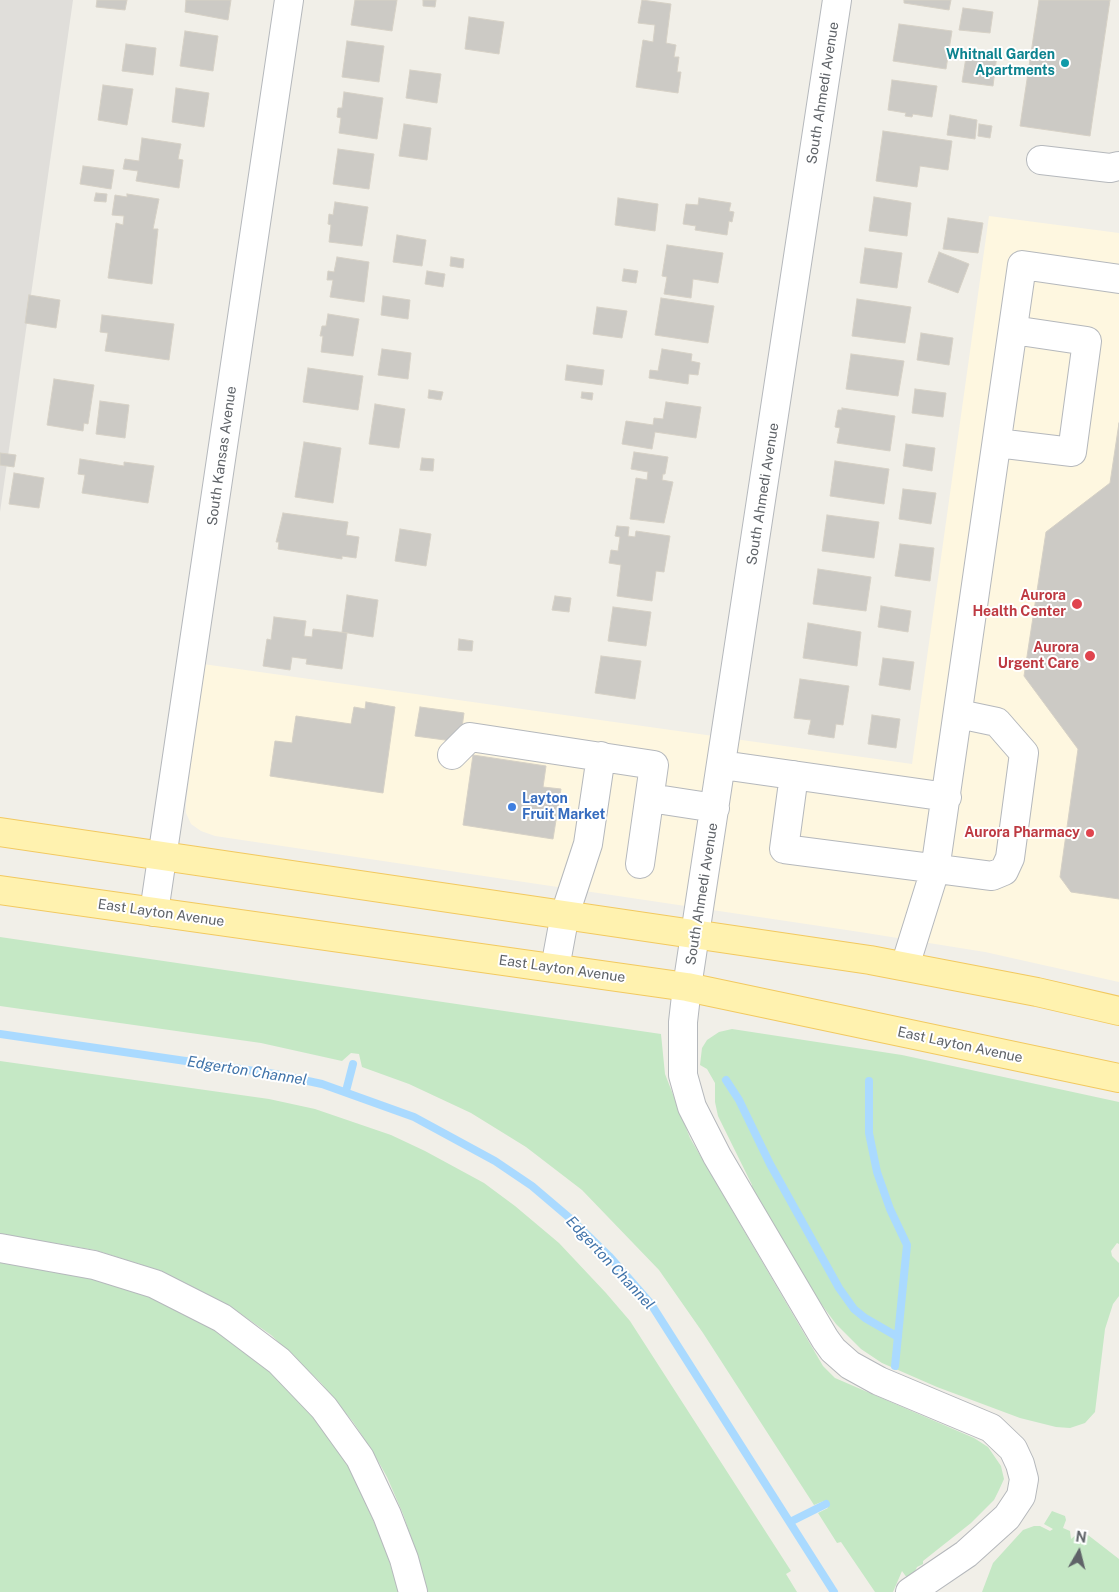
<!DOCTYPE html>
<html>
<head>
<meta charset="utf-8">
<style>
  body { margin:0 }
  #map { position:relative; width:1119px; height:1592px; overflow:hidden; background:#f1efe8; font-family:"Public Sans",sans-serif }
  canvas { display:block }
  .north { position:absolute; left:1054px; top:1527px; width:50px; height:50px; -webkit-text-stroke:4px #fff; paint-order:stroke; rotate:8deg; font-size:14px; font-weight:700; line-height:20px; text-align:center; color:#5f6368 }
  .north::after { content:''; display:block; margin:auto; width:18px; height:22px; background:#5f6368; clip-path:polygon(50% 0,100% 100%,50% 72%,0 100%) }
</style>
</head>
<body>
<div id="map">
<canvas width="1119" height="1592"></canvas>
<div class="north">N</div>
</div>
<script>
const c = document.querySelector('canvas').getContext('2d');
c.lineJoin = 'round';
function fillPath(path, color) {
  c.fillStyle = color;
  c.fill(path, 'evenodd');
}
function poly(rows) {
  const path = new Path2D();
  for (const r of rows) {
    path.moveTo(r[0], r[1]);
    for (let i = 2; i < r.length; i += 2) path.lineTo(r[i], r[i + 1]);
  }
  return path;
}
function stroke(path, color, width, dash) {
  c.strokeStyle = color;
  c.lineWidth = width;
  c.lineCap = dash ? 'butt' : 'round';
  c.setLineDash(dash || []);
  c.stroke(path);
}
function label(font, color, halo, rows, align = 'center') {
  c.font = font + ' "Public Sans",sans-serif';
  c.lineWidth = 4;
  c.setLineDash([]);
  c.textBaseline = 'middle';
  c.strokeStyle = halo;
  c.fillStyle = color;
  for (const [text, x, y, turn = 0] of rows) {
    c.save();
    c.translate(x, y);
    c.rotate((+turn || 0) * Math.PI / 180);
    c.textAlign = isNaN(turn) ? turn : align;
    if (halo) c.strokeText(text, 0, 0);
    c.fillText(text, 0, 0);
    c.restore();
  }
}
fillPath(poly([
  [989,216,1119,233,1119,982,985,952,860,932,215,836,201,831,191,824,186,813,186,804,203,664,912,764]
]), '#fef7e0');
fillPath(poly([
  [0,0,73,0,0,512]
]), '#e0deda');
fillPath(poly([
  [0,937,661,1034,665,1074,690,1138,823,1366,835,1378,974,1438,988,1447,1001,1466,1004,1479,999,1490,994,1500,971,1523,923,1561,923,1564,917,1567,910,1582,902,1571,893,1592,875,1592,841,1542,837,1543,818,1513,828,1508,824,1501,814,1505,703,1333,659,1270,582,1190,526,1147,471,1113,409,1084,362,1067,359,1054,351,1053,342,1061,261,1043,0,1006],
  [732,1029,902,1055,1119,1102,1119,1244,1117,1243,1111,1251,1112,1256,1119,1263,1119,1296,1113,1304,1105,1329,1095,1412,1085,1423,1070,1428,1056,1427,1020,1418,937,1387,882,1363,861,1349,836,1324,816,1297,751,1188,752,1185,718,1116,715,1102,715,1083,707,1069,700,1065,702,1048,707,1040,719,1032],
  [0,1061,269,1099,315,1109,391,1135,425,1151,484,1183,515,1206,559,1243,606,1293,630,1321,791,1571,786,1574,797,1592,426,1592,420,1564,403,1514,387,1477,373,1452,353,1422,321,1383,271,1335,228,1305,161,1271,95,1250,0,1234],
  [0,1261,93,1279,145,1294,217,1330,269,1371,303,1405,327,1435,352,1472,384,1545,399,1592,0,1592],
  [1052,1511,1065,1516,1066,1520,1063,1528,1070,1531,1071,1539,1077,1534,1088,1535,1119,1559,1119,1592,982,1592,993,1563,1023,1530,1034,1526,1040,1526,1050,1531,1053,1529,1044,1524]
]), '#c5e8c5');
stroke(poly([
  [0,1034,275,1074,322,1084,414,1117,495,1161,532,1186,572,1220,609,1256,651,1304,834,1592],
  [726,1080,739,1100,770,1164,839,1288,854,1309,865,1318,898,1337],
  [869,1081,869,1133,877,1172,890,1209,907,1245,895,1366],
  [346,1091,353,1064],
  [790,1522,826,1504]
]), '#aadaff', 8);
const building = poly([
  [97,0,127,0,125,10,96,7,97,0],
  [186,0,231,0,228,20,185,12,186,0],
  [355,0,397,0,392,31,351,25,355,0],
  [423,0,436,0,435,7,423,6,423,0],
  [642,0,671,4,666,43,676,45,674,57,679,57,677,72,681,72,678,93,636,87,643,40,653,42,655,25,638,23,642,0],
  [904,0,951,0,949,10,904,3,904,0],
  [1039,0,1110,0,1090,136,1020,126,1039,0],
  [963,8,993,12,990,33,959,30,963,8],
  [469,17,504,22,499,54,465,49,469,17],
  [899,24,952,31,946,69,893,61,899,24],
  [185,31,218,36,213,71,180,66,185,31],
  [347,41,384,46,379,82,342,77,347,41],
  [126,44,156,48,153,75,122,71,126,44],
  [967,51,997,55,993,86,962,82,967,51],
  [410,70,441,74,437,103,406,98,410,70],
  [892,80,937,86,932,117,913,114,912,117,905,116,906,113,888,110,892,80],
  [103,85,133,89,127,125,98,120,103,85],
  [176,88,209,93,204,127,172,122,176,88],
  [344,92,383,98,377,139,339,133,341,118,337,117,338,108,342,108,344,92],
  [950,115,977,120,975,139,947,135,950,115],
  [404,124,431,128,427,160,399,156,404,124],
  [979,124,992,126,990,138,978,136,979,124],
  [883,131,952,141,948,170,920,166,917,187,876,181,883,131],
  [142,138,181,144,178,159,183,160,179,188,136,181,138,171,123,169,125,159,139,161,142,138],
  [338,149,374,154,369,189,333,184,338,149],
  [83,166,114,170,111,189,80,184,83,166],
  [96,193,107,194,106,202,94,201,96,193],
  [127,194,159,199,153,229,158,229,152,284,108,278,116,223,123,225,124,216,112,215,115,195,127,197,127,194],
  [874,197,911,203,907,236,869,231,874,197],
  [618,198,658,204,655,231,615,225,618,198],
  [699,198,731,203,729,211,734,212,732,222,729,221,727,235,695,230,696,226,683,224,686,204,698,205,699,198],
  [335,202,368,207,362,246,329,242,331,225,328,224,329,214,333,215,335,202],
  [948,218,983,223,978,253,943,249,948,218],
  [397,235,426,240,422,266,393,262,397,235],
  [667,245,723,253,718,283,693,279,691,298,664,294,667,277,662,276,667,245],
  [865,248,902,253,897,288,860,283,865,248],
  [939,252,969,264,958,293,928,282,939,252],
  [337,257,369,262,364,302,330,297,333,280,327,280,328,271,334,272,337,257],
  [451,257,464,259,463,268,450,266,451,257],
  [624,269,638,271,636,283,622,281,624,269],
  [427,271,445,274,443,287,425,284,427,271],
  [29,295,60,300,56,328,25,323,29,295],
  [383,296,410,300,408,319,381,315,383,296],
  [661,298,714,306,708,343,655,335,661,298],
  [857,299,911,307,905,343,852,336,857,299],
  [597,307,627,311,622,338,593,334,597,307],
  [328,314,359,319,353,356,321,352,323,336,320,336,322,326,326,326,328,314],
  [102,315,174,324,169,360,105,351,108,333,100,332,102,315],
  [921,333,953,338,949,365,917,360,921,333],
  [382,349,411,353,408,379,378,375,382,349],
  [662,349,692,354,691,361,700,363,698,375,689,374,688,384,649,378,650,370,658,371,662,349],
  [851,354,904,361,898,396,846,389,851,354],
  [567,365,604,370,602,385,565,380,567,365],
  [308,368,363,376,358,410,303,402,308,368],
  [54,379,94,385,88,424,84,423,83,431,47,425,54,379],
  [915,389,946,393,943,417,912,413,915,389],
  [429,390,443,392,441,400,428,398,429,390],
  [582,392,593,393,592,400,581,398,582,392],
  [100,401,129,405,125,438,96,434,100,401],
  [666,402,701,407,696,438,655,432,652,449,622,444,626,421,653,425,654,418,663,419,666,402],
  [375,404,405,409,399,448,369,444,375,404],
  [842,408,895,416,890,451,837,443,840,428,835,427,838,410,842,410,842,408],
  [1119,423,1119,899,1071,892,1060,877,1078,749,1024,676,1046,532,1110,483,1119,423],
  [304,442,341,448,333,503,295,497,304,442],
  [906,444,935,448,932,471,903,466,906,444],
  [634,452,668,457,665,474,663,474,662,480,673,482,664,523,630,519,636,478,647,480,648,472,631,469,634,452],
  [0,453,16,455,14,467,0,465,0,453],
  [422,458,434,459,433,471,420,470,422,458],
  [80,459,124,466,124,462,154,466,148,503,82,493,85,475,78,474,80,459],
  [835,461,889,469,884,504,830,496,835,461],
  [14,473,44,478,39,508,9,504,14,473],
  [903,489,936,493,931,524,899,519,903,489],
  [283,513,348,522,346,535,359,537,356,558,342,556,342,559,278,549,279,542,276,542,283,513],
  [827,515,879,522,874,558,822,551,827,515],
  [617,526,629,527,628,536,635,537,636,531,670,536,664,572,656,571,652,601,617,596,621,565,609,563,611,550,618,551,620,537,615,536,617,526],
  [400,529,431,534,426,566,395,561,400,529],
  [900,544,934,548,930,581,895,576,900,544],
  [818,569,871,577,866,611,813,604,818,569],
  [347,595,378,600,373,637,342,632,347,595],
  [555,596,571,598,569,612,552,610,555,596],
  [881,606,911,611,908,632,878,627,881,606],
  [613,607,651,612,646,646,608,641,613,607],
  [274,617,306,621,304,636,312,637,313,629,347,633,342,669,306,664,307,659,292,657,290,670,263,666,267,639,271,640,274,617],
  [808,623,861,632,857,666,803,658,808,623],
  [459,639,473,641,472,651,458,650,459,639],
  [601,656,641,661,635,699,595,693,601,656],
  [883,658,914,662,910,690,879,685,883,658],
  [800,679,849,686,843,725,836,724,834,738,808,734,811,720,794,718,800,679],
  [366,702,395,707,383,793,270,776,275,741,292,743,296,716,351,724,354,707,365,709,366,702],
  [420,707,464,713,460,742,415,736,420,707],
  [872,715,900,719,896,748,868,744,872,715],
  [473,755,546,766,543,787,561,789,553,839,463,825,473,755]
]);
fillPath(building, '#cccac5');
stroke(building, '#d6d1c6', 1);
const minor = poly([
  [837,0,687,987,683,1022,683,1075,692,1107,717,1156,825,1339,833,1350,850,1365,879,1381,991,1428,1013,1449,1020,1464,1024,1479,1021,1496,1007,1517,966,1554,910,1592],
  [1041,160,1110,168,1119,166],
  [997,443,1072,452,1087,341,1013,330],
  [452,755,470,737,654,765,640,864],
  [722,765,947,797],
  [794,775,784,849,992,876,1004,871,1010,858,1024,753,997,722,959,714],
  [650,798,715,808],
  [154,912,289,0],
  [905,966,935,870,1022,265,1119,279],
  [555,968,565,914,588,844,601,756],
  [0,1248,94,1265,155,1284,222,1318,279,1361,324,1408,360,1458,387,1515,404,1559,413,1592]
]);
const major = poly([
  [0,832,870,960,1037,992,1119,1011],
  [0,890,687,987,1119,1078]
]);
stroke(minor, '#b5b8bc', 30);
stroke(major, '#f2c960', 30);
stroke(minor, '#fff', 28);
stroke(major, '#fff2af', 28);
for (const [x, y, r, color] of [
  [1065,63,5,"#0f9aa8"],
  [1077,604,6,"#e0444e"],
  [1090,656,6,"#e0444e"],
  [512,807,5,"#3f7fe0"],
  [1090,833,5,"#e0444e"]
]) {
  const dot = new Path2D();
  dot.arc(x, y, r, 0, 2 * Math.PI);
  c.fillStyle = color;
  c.fill(dot);
  stroke(dot, '#fff', 2);
}
label('bold 14px', '#0d838f', '#fff', [
  ["Whitnall Garden",1055,55],
  ["Apartments",1055,71]
], 'right');
label('14px', '#5f6368', '#fff', [
  ["South Ahmedi Avenue",823,93,-81],
  ["South Kansas Avenue",222,456,-82],
  ["South Ahmedi Avenue",763,494,-81],
  ["South Ahmedi Avenue",702,894,-81],
  ["East Layton Avenue",161,913,8],
  ["East Layton Avenue",562,969,8],
  ["East Layton Avenue",960,1045,12]
]);
label('bold 14px', '#be3a42', '#fff', [
  ["Aurora",1066,596],
  ["Health Center",1066,612],
  ["Aurora",1079,648],
  ["Urgent Care",1079,664],
  ["Aurora Pharmacy",1080,833]
], 'right');
label('bold 14px', '#366cbe', '#fff', [
  ["Layton",522,799],
  ["Fruit Market",522,815]
], 'left');
label('italic 15px', '#4174aa', '#fff', [
  ["Edgerton Channel",247,1071,9],
  ["Edgerton Channel",610,1263,47]
]);
</script>
</body>
</html>
